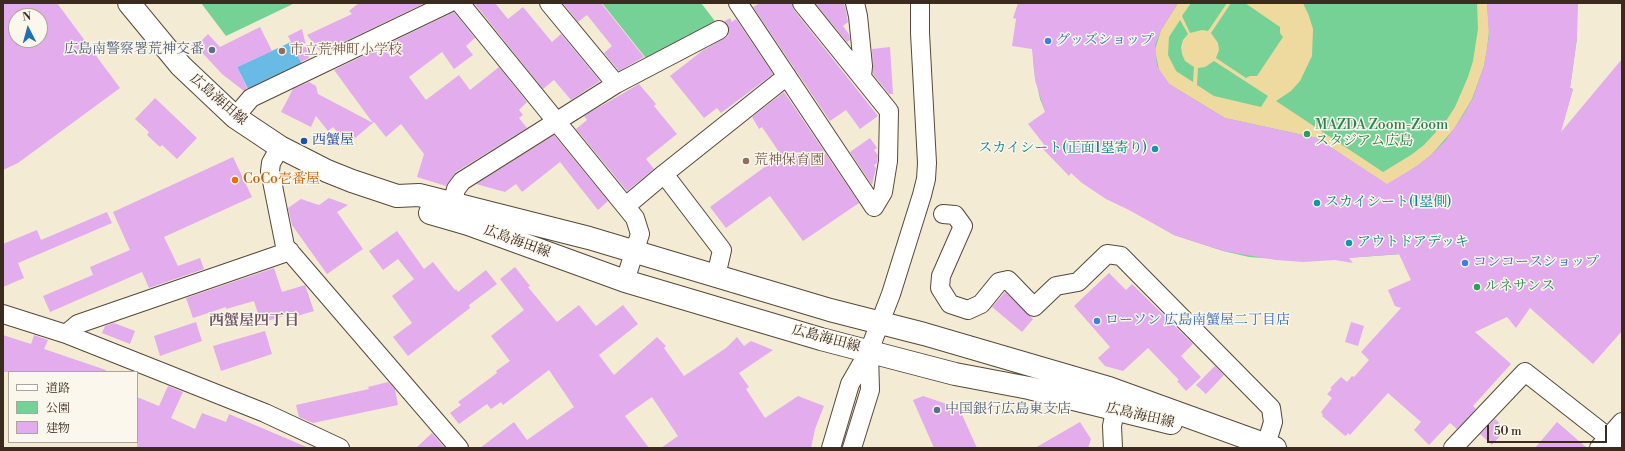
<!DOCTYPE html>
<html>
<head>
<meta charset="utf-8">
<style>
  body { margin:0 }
  #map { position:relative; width:1625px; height:451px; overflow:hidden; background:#f4ebd5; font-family:"Libre Bodoni","Noto Serif JP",serif }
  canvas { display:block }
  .frame { position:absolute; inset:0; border:4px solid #3b2a1e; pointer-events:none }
  .legend { position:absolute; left:8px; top:371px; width:130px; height:72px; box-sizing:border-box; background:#fbf7ec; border:1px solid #aea59a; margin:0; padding:5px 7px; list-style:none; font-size:12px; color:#3b2a1e }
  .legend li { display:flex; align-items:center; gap:8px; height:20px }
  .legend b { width:20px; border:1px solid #aea59a }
  .north { position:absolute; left:8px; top:8px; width:40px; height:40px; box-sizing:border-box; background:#fbf7ec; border:1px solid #aea59a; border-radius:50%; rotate:354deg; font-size:11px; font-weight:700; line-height:16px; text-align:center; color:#3b2a1e }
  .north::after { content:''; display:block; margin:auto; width:14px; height:18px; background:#1f6fb2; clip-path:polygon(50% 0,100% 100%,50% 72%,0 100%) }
  .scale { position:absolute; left:1487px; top:425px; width:120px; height:18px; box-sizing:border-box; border:2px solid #3b2a1e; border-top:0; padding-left:5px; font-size:12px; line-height:14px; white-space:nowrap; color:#3b2a1e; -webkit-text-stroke:3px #fbf7ec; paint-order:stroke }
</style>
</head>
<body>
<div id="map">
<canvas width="1625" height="451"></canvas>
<div class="frame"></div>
<ul class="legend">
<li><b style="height:5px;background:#fff"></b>道路</li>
<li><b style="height:11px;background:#76d197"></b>公園</li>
<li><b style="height:11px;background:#e2aced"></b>建物</li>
</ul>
<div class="north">N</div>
<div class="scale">50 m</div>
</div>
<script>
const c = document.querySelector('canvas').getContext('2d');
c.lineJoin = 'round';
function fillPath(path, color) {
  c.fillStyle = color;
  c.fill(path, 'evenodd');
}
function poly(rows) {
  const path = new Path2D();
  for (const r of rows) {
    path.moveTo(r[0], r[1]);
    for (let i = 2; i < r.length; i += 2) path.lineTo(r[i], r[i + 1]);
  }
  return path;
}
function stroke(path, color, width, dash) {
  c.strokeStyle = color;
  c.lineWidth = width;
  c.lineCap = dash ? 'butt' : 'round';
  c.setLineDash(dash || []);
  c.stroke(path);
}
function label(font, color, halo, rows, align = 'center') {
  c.font = font + ' "Libre Bodoni","Noto Serif JP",serif';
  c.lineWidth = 3;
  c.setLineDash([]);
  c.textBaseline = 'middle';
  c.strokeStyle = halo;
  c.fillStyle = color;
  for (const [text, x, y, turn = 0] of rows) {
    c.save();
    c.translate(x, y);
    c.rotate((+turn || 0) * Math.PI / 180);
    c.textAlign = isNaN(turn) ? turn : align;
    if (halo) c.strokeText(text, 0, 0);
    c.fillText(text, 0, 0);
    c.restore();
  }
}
fillPath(poly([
  [201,3,295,3,226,36],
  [602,3,701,3,718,25,649,62],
  [1035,3,1576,3,1577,38,1570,88,1573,89,1564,120,1403,254,1303,261,1249,257,1223,251,1174,235,1128,208,1052,128,1040,99,1034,70,1032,39]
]), '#76d197');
fillPath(poly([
  [1178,3,1191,3,1182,16,1190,33,1202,30,1208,31,1227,3,1238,3,1231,3,1211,33,1218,43,1219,50,1216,58,1246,78,1250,76,1257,76,1283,37,1280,33,1280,27,1245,3,1303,3,1309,16,1313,29,1312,56,1300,81,1291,91,1276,101,1383,172,1411,155,1424,145,1446,121,1455,107,1468,77,1473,61,1478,29,1477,3,1487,3,1489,31,1487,49,1484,66,1472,99,1454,129,1431,155,1417,166,1387,185,1317,138,1225,118,1169,84,1159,70,1155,50,1161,30],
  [1180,20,1188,34,1183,40,1181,47,1182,54,1185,61,1194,67,1193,82,1176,71,1168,55,1169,37],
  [1214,61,1268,96,1261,107,1214,96,1197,85,1198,68,1205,67]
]), '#eeda9e');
fillPath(poly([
  [291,42,302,64,248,89,237,67]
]), '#69bbe5');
fillPath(poly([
  [3,3,57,3,120,88,18,163,3,170],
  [16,16,40,16,40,40,16,40],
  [359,3,425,3,321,53,307,35,352,14,349,11],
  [474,3,495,3,508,19,523,7,552,42,561,34,600,81,571,100,554,80,543,89],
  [563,3,601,3,644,57,619,71,604,53,612,46,587,15,578,22],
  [760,3,792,3,794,10,878,116,860,129,846,110,830,121,753,7],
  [815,3,843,3,845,6,848,22,843,26,849,34,850,40,847,42],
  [1018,3,1178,3,1161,30,1155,45,1157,66,1169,84,1225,118,1317,138,1387,184,1417,166,1430,156,1445,141,1462,117,1473,98,1484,66,1489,36,1487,3,1576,3,1578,4,1577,38,1570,88,1573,89,1561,132,1622,59,1622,331,1593,364,1530,308,1516,328,1507,317,1475,332,1511,364,1473,406,1476,409,1457,429,1450,423,1429,445,1414,430,1421,422,1388,393,1350,435,1348,433,1346,436,1344,435,1322,416,1323,415,1321,412,1332,398,1327,394,1332,389,1330,388,1341,377,1347,382,1352,376,1354,377,1369,360,1361,352,1401,308,1395,306,1388,290,1411,280,1399,254,1349,258,1353,263,1335,260,1303,262,1276,260,1223,251,1174,235,1129,210,1106,199,1082,183,1071,173,1069,176,1043,149,1046,147,1028,124,1045,112,1035,80,1032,49,1012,46,1016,19,1013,18],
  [454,12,475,38,466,46,473,55,454,69,442,52,409,77,426,100,459,75,470,90,499,67,527,102,519,110,523,115,519,118,527,128,456,172,446,186,417,177,424,154,401,124,386,137,374,122,348,144,333,127,328,131,316,116,311,127,281,112,293,89,309,82,316,86,318,94,373,123,334,70],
  [730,18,732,22,736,19,773,74,721,113,717,108,704,118,670,76,702,51,728,36,729,30,725,21],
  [260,27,272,51,237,67,247,88,244,91,222,74,196,46,208,34,220,47],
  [302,29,309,58,301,62,288,36],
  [890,47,893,94,889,94,873,74,872,49],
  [639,84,656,104,654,106,677,134,646,159,654,169,627,191,576,129,587,120,584,116],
  [784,92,859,203,803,241,770,196,726,228,710,207,781,155,762,127,759,129,752,117],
  [155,98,197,138,177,159,162,145,160,147,147,135,149,132,135,119],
  [554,135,608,201,598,210,560,162,522,192,516,184,505,192,476,184],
  [870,138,877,148,874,150,878,155,877,163,874,165,876,168,872,185,850,152],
  [233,157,252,197,164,237,178,266,200,258,204,269,149,288,142,272,50,312,43,296,93,275,90,267,130,250,113,212],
  [329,198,348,205,337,212,363,249,327,274,292,225,288,208,301,199,319,205],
  [107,212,112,223,18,263,24,278,3,287,3,244,37,230,41,240],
  [397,231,424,269,433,262,455,290,456,289,458,292,486,270,497,284,469,305,470,308,408,356,393,337,412,323,392,296,414,279,398,259,383,270,369,251],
  [515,267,530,286,528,287,557,322,579,305,596,326,623,305,638,324,599,355,614,375,657,337,666,346,664,348,684,376,726,348,737,337,744,346,751,341,773,350,739,373,749,387,746,389,765,418,798,396,824,406,815,429,811,448,661,448,678,436,652,397,625,416,649,448,480,448,514,422,527,440,574,407,549,370,503,405,501,402,491,409,487,404,459,424,450,413,461,405,458,402,497,373,496,371,510,361,491,336,524,310,500,279],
  [274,268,282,292,305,285,314,311,294,317,293,313,261,323,254,301,226,309,226,307,193,318,186,298],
  [1109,273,1126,290,1132,284,1193,344,1181,356,1201,377,1186,391,1177,381,1179,380,1148,348,1123,371,1105,366,1098,358,1110,347,1074,306],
  [1005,292,1033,319,1022,332,992,307],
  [196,322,202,341,160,356,154,336],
  [1351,322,1364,326,1358,346,1345,342],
  [114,323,135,331,130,344,102,333,105,326],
  [265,331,272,354,221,371,213,346],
  [3,335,31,344,34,335,48,340,44,349,106,370,106,372,3,372],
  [1215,366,1224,375,1206,394,1196,385],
  [388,382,395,389,398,405,313,423,299,417,296,405,369,389,368,387],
  [168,386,183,392,171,418,195,429,202,413,226,422,229,414,309,448,137,448,137,397,159,406],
  [923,396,959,408,977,448,934,448,913,400],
  [1495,419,1506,429,1492,445,1480,434],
  [1080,422,1091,439,1088,448,1035,448],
  [1557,422,1579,441,1587,448,1535,448],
  [432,433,445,448,416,448]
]), '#e2aced');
const minor = poly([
  [460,3,635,218,640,234,625,281],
  [549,3,616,84],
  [738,3,874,207,883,192,888,161,889,111,802,3],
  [855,3,858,16,863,66,862,77],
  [235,117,251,98,449,3],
  [280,147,271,163,270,171,285,246,459,448],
  [626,206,664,174],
  [943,214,955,215,963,226,941,276,940,288,950,304,968,310,981,304,999,282,1008,280,1034,307,1056,286,1078,282,1107,254,1121,256,1271,408,1273,422,1266,445],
  [449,217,456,189,462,181,616,84,719,30],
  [716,276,722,250,664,174,787,76],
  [3,314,66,334,265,413,340,448],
  [66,334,78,324,290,251],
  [831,448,850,384,869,351,891,294,922,195,926,179,927,163,920,33,920,3],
  [852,448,870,390,869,352],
  [1113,448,1112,426,1115,411],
  [1453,448,1525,372,1622,448],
  [1599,448,1622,422]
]);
const major = poly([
  [129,3,181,66,235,117,280,147,327,171,352,181,397,196,419,195,589,238,830,310,924,334,1109,388,1275,448],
  [430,213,468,224,625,281,821,339,955,374,1029,388,1171,423]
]);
stroke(minor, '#574739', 20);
stroke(major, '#574739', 24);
stroke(minor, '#fff', 18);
stroke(major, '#fff', 22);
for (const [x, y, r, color] of [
  [1048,41,4,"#3f7fe0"],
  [212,50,4,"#5c6f8a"],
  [282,51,4,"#8d6e63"],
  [1307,134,4,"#2e9e5b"],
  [304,141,4,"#1a4fb4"],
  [1155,149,4,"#0f9aa8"],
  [746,161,4,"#8d6e63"],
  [235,180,4,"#e8710a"],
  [1317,203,4,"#0f9aa8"],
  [1349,243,4,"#0f9aa8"],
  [1465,263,4,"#3f7fe0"],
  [1477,287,4,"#2e9e5b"],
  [1097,321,4,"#3f7fe0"],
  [937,410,4,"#5c6f8a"]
]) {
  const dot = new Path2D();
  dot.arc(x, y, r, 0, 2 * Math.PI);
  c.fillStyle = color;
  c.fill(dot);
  stroke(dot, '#fbf7ec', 1.5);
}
label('14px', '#366cbe', '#fbf7ec', [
  ["グッズショップ",1056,41],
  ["コンコースショップ",1473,263],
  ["ローソン 広島南蟹屋二丁目店",1105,321]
], 'left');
label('14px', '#4e5e75', '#fbf7ec', [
  ["広島南警察署荒神交番",204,50],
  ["中国銀行広島東支店",945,410,"left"]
], 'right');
label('14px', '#785e54', '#fbf7ec', [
  ["市立荒神町小学校",290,51],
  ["荒神保育園",754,161]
], 'left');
label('14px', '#3b2a1e', '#fbf7ec', [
  ["広島海田線",218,100,41],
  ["広島海田線",517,242,20],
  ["広島海田線",826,339,15],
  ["広島海田線",1140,416,13]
]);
label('14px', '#27864d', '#fbf7ec', [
  ["MAZDA Zoom-Zoom",1315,126],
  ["スタジアム広島",1315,142],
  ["ルネサンス",1485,287]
], 'left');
label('14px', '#164399', '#fbf7ec', [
  ["西蟹屋",312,141]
], 'left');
label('14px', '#0d838f', '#fbf7ec', [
  ["スカイシート(正面1塁寄り)",1147,149,"right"],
  ["スカイシート(1塁側)",1325,203],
  ["アウトドアデッキ",1357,243]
], 'left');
label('14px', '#c56008', '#fbf7ec', [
  ["CoCo壱番屋",243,180]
], 'left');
label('bold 15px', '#755866', '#fbf7ec', [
  ["西蟹屋四丁目",254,321]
]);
</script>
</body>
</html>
